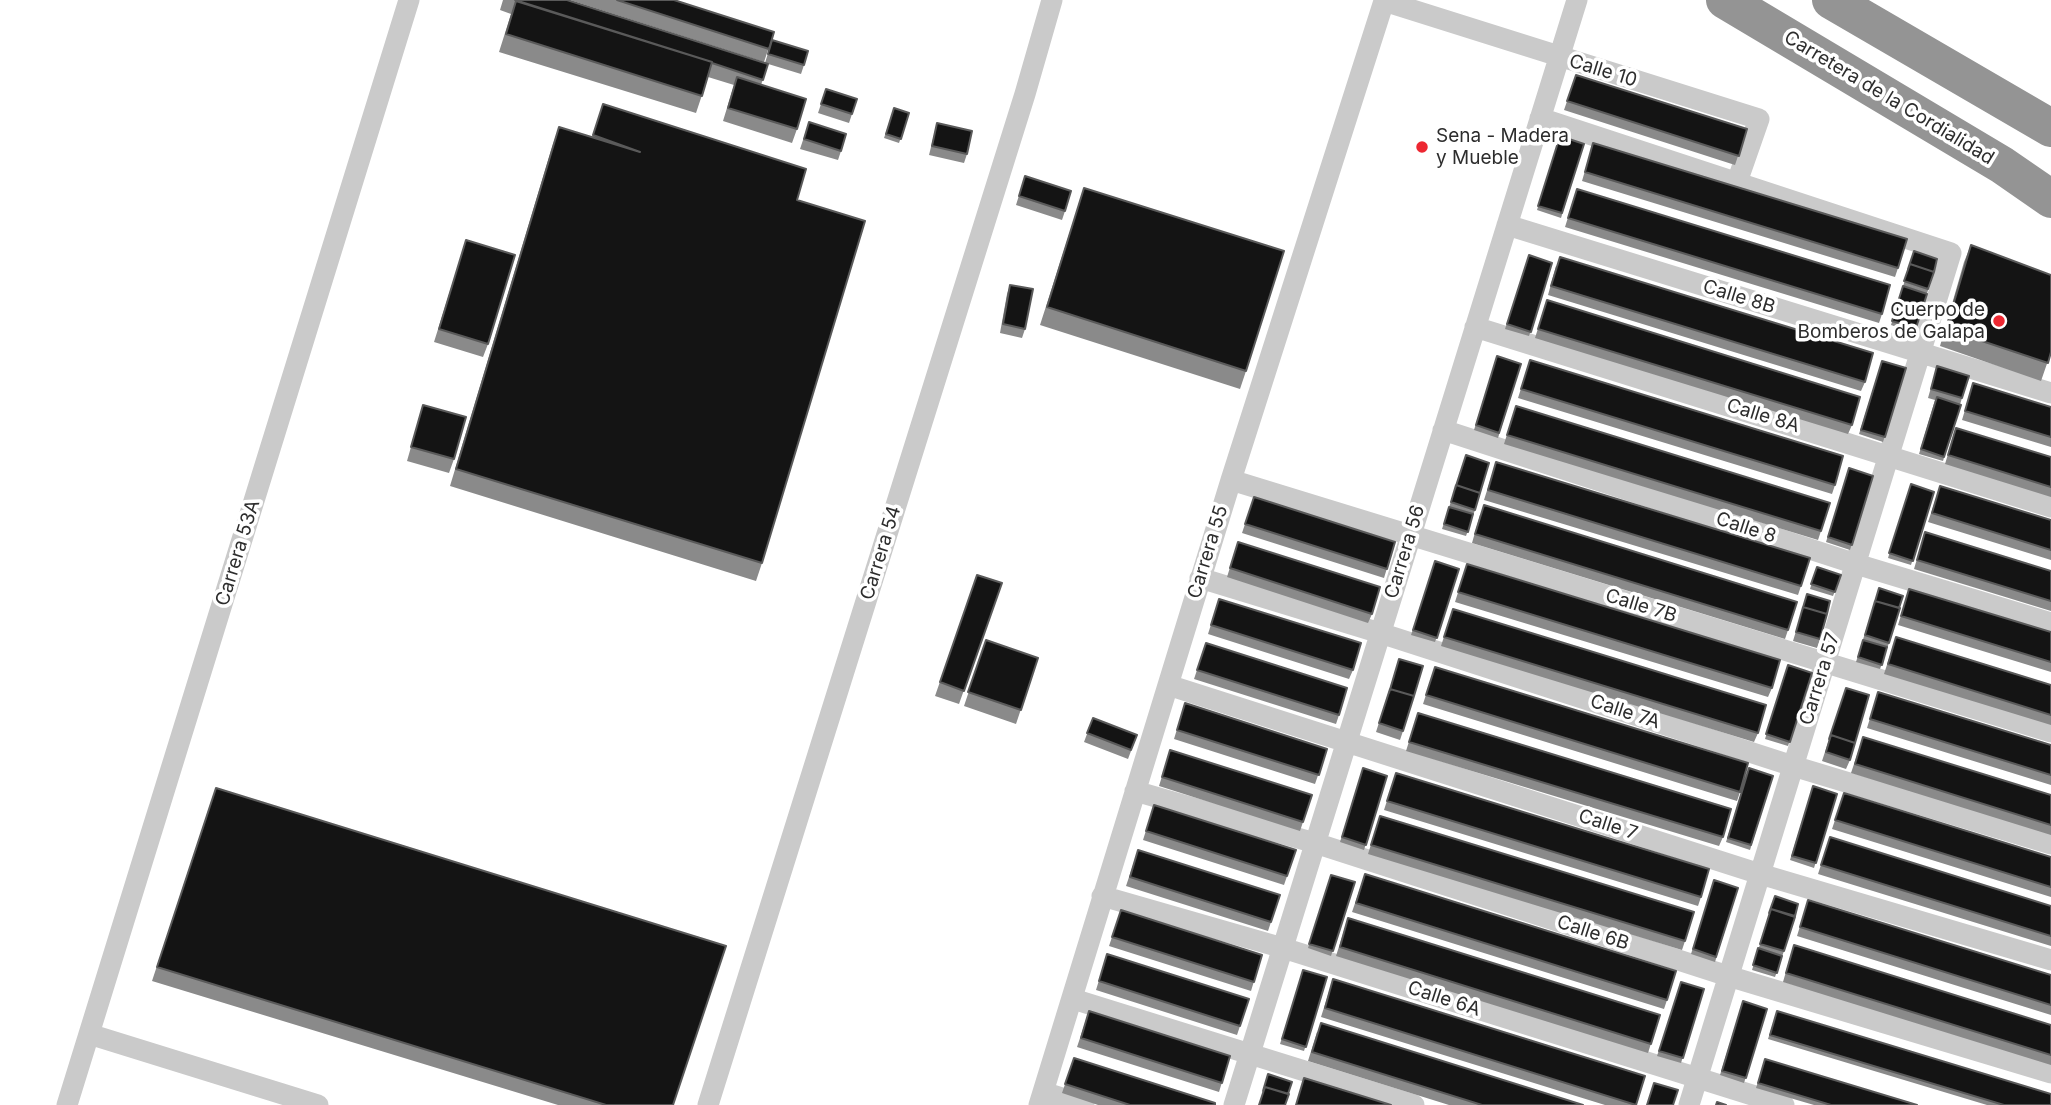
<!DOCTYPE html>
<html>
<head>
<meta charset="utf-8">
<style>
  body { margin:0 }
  canvas { display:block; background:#fff }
</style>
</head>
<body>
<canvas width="2051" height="1105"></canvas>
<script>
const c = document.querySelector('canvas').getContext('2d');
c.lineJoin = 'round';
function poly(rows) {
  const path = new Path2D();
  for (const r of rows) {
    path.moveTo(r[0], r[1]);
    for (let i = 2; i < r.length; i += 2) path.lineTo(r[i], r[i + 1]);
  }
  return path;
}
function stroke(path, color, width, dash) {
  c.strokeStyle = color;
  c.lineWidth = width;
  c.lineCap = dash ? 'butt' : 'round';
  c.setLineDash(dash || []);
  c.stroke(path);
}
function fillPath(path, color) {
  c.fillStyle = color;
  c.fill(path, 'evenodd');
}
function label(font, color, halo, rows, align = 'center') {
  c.font = font + ' Inter,sans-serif';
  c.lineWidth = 7;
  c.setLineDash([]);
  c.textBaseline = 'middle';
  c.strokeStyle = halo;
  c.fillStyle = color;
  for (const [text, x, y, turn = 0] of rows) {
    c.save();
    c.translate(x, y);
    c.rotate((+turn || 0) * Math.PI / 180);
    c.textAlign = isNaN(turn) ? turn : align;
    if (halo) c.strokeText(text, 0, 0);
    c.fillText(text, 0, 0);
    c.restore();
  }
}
stroke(poly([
  [1540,118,1951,253,1689,1105],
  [1507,225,2051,393],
  [1475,327,2051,507],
  [1443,430,1856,564,2051,623],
  [1231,480,2051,732],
  [1200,578,1380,633,1793,766,2051,844],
  [1168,685,1760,874,2051,960],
  [1135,791,1315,843,1728,976,2051,1073],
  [1102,896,1283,948,1784,1105],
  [1073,999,1414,1105],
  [89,1034,318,1105],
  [1043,1092,1084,1105],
  [67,1105,409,0],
  [708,1105,1025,94,1052,0],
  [1039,1105,1231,480,1384,1,1759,119,1737,182],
  [1234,1105,1577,0]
]), '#cacaca', 21);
stroke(poly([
  [1725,0,2002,165,2051,199],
  [1831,0,2051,128]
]), '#949494', 38);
fillPath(poly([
  [503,0,567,0,768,64,761,85,797,129,792,143,723,121,734,85,708,77,696,113,499,52,511,14,500,10],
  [570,0,674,0,774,32,764,62],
  [772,40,804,65,801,74,765,63],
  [1576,75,1747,129,1735,165,1564,110],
  [826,89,857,99,849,123,818,113],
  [603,104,797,200,762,563,756,581,450,486,553,144,559,127,592,137],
  [894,108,909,113,899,143,884,138],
  [809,122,841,151,838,160,800,149],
  [937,123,967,154,964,163,929,155],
  [1560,136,1584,144,1561,218,1537,210],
  [1593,143,1898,268,1895,277,1582,181],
  [1025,176,1065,211,1062,220,1016,205],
  [1084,188,1246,371,1240,389,1040,325],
  [1577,189,1882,314,1879,323,1565,227],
  [466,240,488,344,483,357,434,342],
  [1971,245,2051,352,2041,381,1940,346,1964,262],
  [1914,251,1934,272,1914,333,1891,325],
  [1529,255,1552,263,1529,336,1505,329],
  [1556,266,1865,382,1861,391,1548,295],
  [1010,285,1025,329,1022,338,1000,333,1007,294],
  [1547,300,1852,425,1848,434,1535,338],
  [1497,356,1521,364,1498,438,1474,430],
  [1530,360,1835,485,1832,494,1518,398],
  [1882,361,1906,368,1883,442,1859,434],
  [1937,366,1962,398,1943,461,1919,454,1935,400,1928,398],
  [1973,383,2051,407,2051,447,1962,420],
  [423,405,454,459,449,473,407,461],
  [1516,406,1821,531,1818,540,1504,444],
  [1956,428,2051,457,2051,497,1945,464],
  [1466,455,1475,510,1466,536,1442,529],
  [1496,462,1801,586,1798,595,1484,500],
  [1849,468,1873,476,1850,550,1826,542],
  [1911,484,1934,492,1911,565,1888,558],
  [1940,486,2051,520,2051,560,1928,522],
  [1254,497,1395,542,1384,578,1242,533],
  [1480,515,1788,630,1785,639,1472,543],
  [1925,532,2051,571,2051,611,1914,569],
  [1238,542,1372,614,1368,623,1227,577],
  [1435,561,1459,569,1435,642,1411,635],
  [1467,564,1772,688,1768,697,1455,602],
  [1817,567,1841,575,1833,596,1810,589],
  [977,575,1002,583,959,704,935,696],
  [1879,588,1889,643,1880,669,1856,662],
  [1909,589,2051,632,2051,672,1898,625],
  [1807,594,1820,639,1817,648,1793,641],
  [1219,599,1353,670,1349,679,1208,634],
  [1450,618,1758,733,1754,742,1441,646],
  [986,640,1038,658,1016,724,964,706],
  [1206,643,1339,715,1336,724,1194,679],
  [1893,646,2051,685,2051,725,1884,674],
  [1399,659,1403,731,1400,740,1376,732],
  [1788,665,1812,673,1788,746,1765,739],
  [1432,676,1740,792,1737,801,1423,704],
  [1846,688,1850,760,1846,769,1822,761],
  [1878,692,2051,745,2051,785,1867,728],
  [1185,703,1327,749,1315,784,1174,739],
  [1418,713,1723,837,1719,846,1406,751],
  [1093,718,1137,735,1128,759,1084,742],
  [1863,737,2051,795,2051,835,1851,773],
  [1170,750,1303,822,1300,831,1159,786],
  [1363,768,1387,776,1364,850,1340,842],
  [1749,768,1773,776,1750,850,1726,842],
  [1393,782,1701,897,1698,906,1384,810],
  [1813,786,1837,794,1814,868,1790,860],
  [1844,793,2051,857,2051,897,1832,829],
  [211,802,673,1105,558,1105,152,981],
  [1154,805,1296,850,1284,885,1143,840],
  [1377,825,1685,941,1682,950,1368,854],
  [1830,837,2051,906,2051,946,1818,874],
  [1138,850,1280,895,1268,931,1126,886],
  [1365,874,1667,1000,1664,1009,1352,912],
  [1331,875,1355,882,1331,956,1308,948],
  [1714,880,1738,888,1715,962,1691,954],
  [1775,896,1784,951,1775,977,1752,970],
  [1808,900,2051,975,2051,1015,1797,936],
  [1121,910,1262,955,1251,991,1109,946],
  [1348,918,1660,1015,1648,1053,1336,956],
  [1107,954,1240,1026,1237,1035,1096,990],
  [1791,954,2051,1025,2051,1065,1783,982],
  [1303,970,1327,977,1304,1051,1280,1044],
  [1333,979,1636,1105,1605,1105,1321,1017],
  [1681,982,1704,989,1681,1063,1657,1056],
  [1743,1001,1767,1009,1744,1083,1720,1075],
  [1089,1011,1230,1056,1219,1092,1077,1047],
  [1777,1011,2051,1105,1987,1105,1768,1039],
  [1317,1032,1583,1105,1449,1105,1308,1061],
  [1074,1058,1215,1105,1098,1105,1062,1093],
  [1765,1059,1917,1105,1814,1105,1756,1088]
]), '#8a8a8a');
const building = poly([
  [515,0,567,0,768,64,763,80,712,63,712,62,515,0],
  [617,0,674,0,774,32,769,49,617,0],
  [516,1,712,62,702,96,506,34,516,1],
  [772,40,808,51,804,65,768,54,772,40],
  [1576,75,1747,129,1739,156,1567,101,1576,75],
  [737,77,806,99,797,129,728,108,737,77],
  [826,89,857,99,852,114,821,104,826,89],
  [603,104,806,169,797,200,865,221,762,563,456,469,559,127,640,152,593,135,603,104],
  [894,108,909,113,901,139,886,134,894,108],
  [809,122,846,134,841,151,804,139,809,122],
  [937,123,972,131,967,154,932,146,937,123],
  [1560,136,1584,144,1562,213,1538,206,1560,136],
  [1593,143,1907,239,1898,268,1585,172,1593,143],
  [1025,176,1071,191,1065,211,1019,196,1025,176],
  [1084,188,1284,251,1246,371,1047,307,1084,188],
  [1577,189,1890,285,1882,314,1568,218,1577,189],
  [466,240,515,255,488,344,439,329,466,240],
  [1971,245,2051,275,2051,352,2048,363,1946,329,1971,245],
  [1914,251,1937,259,1934,272,1910,264,1908,269,1914,251],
  [1529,255,1552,263,1531,332,1507,324,1529,255],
  [1560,257,1873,353,1865,382,1551,286,1560,257],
  [1910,264,1934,272,1928,289,1904,281,1910,264],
  [1010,285,1033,289,1025,329,1003,324,1010,285],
  [1903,286,1927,294,1916,328,1892,321,1903,286],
  [1547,300,1860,397,1852,425,1538,329,1547,300],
  [1497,356,1521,364,1499,433,1476,425,1497,356],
  [1530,360,1843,456,1835,485,1521,389,1530,360],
  [1882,361,1906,368,1885,437,1861,430,1882,361],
  [1937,366,1969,376,1962,398,1931,389,1937,366],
  [1973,383,2051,407,2051,437,1965,411,1973,383],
  [1937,397,1961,405,1944,457,1921,449,1937,397],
  [423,405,466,417,454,459,411,447,423,405],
  [1516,406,1830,503,1821,531,1507,435,1516,406],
  [1956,428,2051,457,2051,487,1948,455,1956,428],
  [1466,455,1489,463,1480,493,1456,485,1455,489,1466,455],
  [1496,462,1810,558,1801,586,1488,490,1496,462],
  [1849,468,1873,476,1852,545,1828,537,1849,468],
  [1911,484,1934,492,1913,561,1889,553,1911,484],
  [1456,485,1480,493,1475,510,1451,502,1456,485],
  [1940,486,2051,520,2051,550,1932,513,1940,486],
  [1254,497,1395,542,1387,569,1245,524,1254,497],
  [1484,505,1797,602,1788,630,1475,534,1484,505],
  [1449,507,1473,514,1468,532,1444,524,1449,507],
  [1925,532,2051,571,2051,601,1917,560,1925,532],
  [1238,542,1380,587,1372,614,1230,568,1238,542],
  [1435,561,1459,569,1437,638,1413,630,1435,561],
  [1467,564,1780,660,1772,688,1458,592,1467,564],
  [1817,567,1841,575,1835,592,1811,584,1817,567],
  [977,575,1002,583,964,691,940,682,977,575],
  [1879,588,1903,596,1899,608,1875,601,1874,605,1879,588],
  [1909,589,2051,632,2051,662,1901,616,1909,589],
  [1807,594,1830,601,1827,614,1803,607,1802,611,1807,594],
  [1219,599,1361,643,1353,670,1211,625,1219,599],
  [1875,601,1900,608,1889,643,1865,635,1875,601],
  [1803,607,1827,614,1820,639,1796,632,1803,607],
  [1453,609,1766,705,1758,733,1444,637,1453,609],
  [1896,637,2051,685,2051,715,1888,664,1896,637],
  [986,640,1038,658,1021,710,968,692,986,640],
  [1863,640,1887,647,1882,665,1858,657,1863,640],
  [1206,643,1347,688,1339,715,1197,670,1206,643],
  [1399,659,1423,666,1414,696,1390,689,1389,693,1399,659],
  [1788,665,1812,673,1790,742,1766,734,1788,665],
  [1435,667,1748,763,1740,792,1426,695,1435,667],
  [1846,688,1869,695,1855,743,1831,735,1829,739,1846,688],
  [1390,689,1414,696,1403,731,1379,723,1390,689],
  [1878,692,2051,745,2051,775,1870,719,1878,692],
  [1185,703,1327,749,1319,775,1177,730,1185,703],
  [1418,713,1731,809,1723,837,1409,742,1418,713],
  [1093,718,1137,735,1131,750,1087,733,1093,718],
  [1831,735,1855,743,1850,760,1826,752,1831,735],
  [1863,737,2051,795,2051,825,1855,764,1863,737],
  [1170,750,1312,795,1303,822,1162,777,1170,750],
  [1363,768,1387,776,1366,845,1342,837,1363,768],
  [1749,768,1773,776,1751,845,1728,838,1749,768],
  [1396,773,1709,869,1701,897,1387,801,1396,773],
  [1813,786,1837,794,1816,863,1792,856,1813,786],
  [216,788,726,946,673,1105,606,1105,157,967,216,788],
  [1844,793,2051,857,2051,887,1835,820,1844,793],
  [1154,805,1296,850,1287,876,1146,831,1154,805],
  [1380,816,1694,912,1685,941,1371,845,1380,816],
  [1830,837,2051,906,2051,936,1821,865,1830,837],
  [1138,850,1280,895,1271,922,1130,877,1138,850],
  [1365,874,1676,971,1667,1000,1356,903,1365,874],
  [1331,875,1355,882,1333,951,1309,944,1331,875],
  [1714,880,1738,888,1716,957,1693,949,1714,880],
  [1775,896,1798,904,1795,916,1771,909,1769,913,1775,896],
  [1808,900,2051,975,2051,1005,1800,927,1808,900],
  [1771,909,1795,917,1784,951,1760,944,1771,909],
  [1121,910,1262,955,1254,982,1112,937,1121,910],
  [1348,918,1660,1015,1651,1044,1340,947,1348,918],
  [1794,945,2051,1025,2051,1055,1786,973,1794,945],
  [1758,948,1782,956,1777,973,1753,965,1758,948],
  [1107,954,1249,999,1240,1026,1099,981,1107,954],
  [1303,970,1327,977,1306,1047,1282,1039,1303,970],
  [1333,979,1645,1076,1636,1105,1325,1008,1333,979],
  [1681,982,1704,989,1683,1058,1659,1051,1681,982],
  [1743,1001,1767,1009,1746,1078,1722,1071,1743,1001],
  [1089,1011,1230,1056,1222,1083,1081,1038,1089,1011],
  [1777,1011,2051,1094,2051,1105,2004,1105,1770,1035,1777,1011],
  [1321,1023,1583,1105,1482,1105,1312,1052,1321,1023],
  [1074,1058,1215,1103,1215,1105,1130,1105,1065,1084,1074,1058],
  [1765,1059,1917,1105,1831,1105,1758,1083,1765,1059],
  [1268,1074,1292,1082,1288,1094,1265,1087,1263,1091,1268,1074],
  [1304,1078,1391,1105,1296,1105,1304,1078],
  [1654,1083,1678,1090,1673,1105,1647,1105,1654,1083],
  [1265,1087,1289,1094,1285,1105,1259,1105,1265,1087],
  [1717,1102,1726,1105,1716,1105,1717,1102]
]);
fillPath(building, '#141414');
stroke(building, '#5a5a5a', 2);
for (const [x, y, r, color] of [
  [1422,147,7,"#ed2731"],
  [1999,321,7,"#ed2731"]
]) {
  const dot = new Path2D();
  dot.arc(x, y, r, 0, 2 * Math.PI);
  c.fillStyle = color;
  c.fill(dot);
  stroke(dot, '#fff', 2.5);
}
label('19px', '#2d2d2d', '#fff', [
  ["Calle 10",1603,71,17],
  ["Carretera de la Cordialidad",1889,98,31],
  ["Calle 8B",1739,297,17],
  ["Calle 8A",1763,416,17],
  ["Calle 8",1746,528,18],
  ["Carrera 55",1208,552,-73],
  ["Carrera 56",1405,552,-73],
  ["Carrera 53A",238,553,-73],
  ["Carrera 54",881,553,-73],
  ["Calle 7B",1641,606,17],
  ["Carrera 57",1820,679,-73],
  ["Calle 7A",1625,712,18],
  ["Calle 7",1608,825,18],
  ["Calle 6B",1593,933,18],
  ["Calle 6A",1444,999,18]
]);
label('19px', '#2d2d2d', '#fff', [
  ["Sena - Madera",1436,136],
  ["y Mueble",1436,158],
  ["Cuerpo de",1985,310,"right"],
  ["Bomberos de Galapa",1985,332,"right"]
], 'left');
</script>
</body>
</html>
